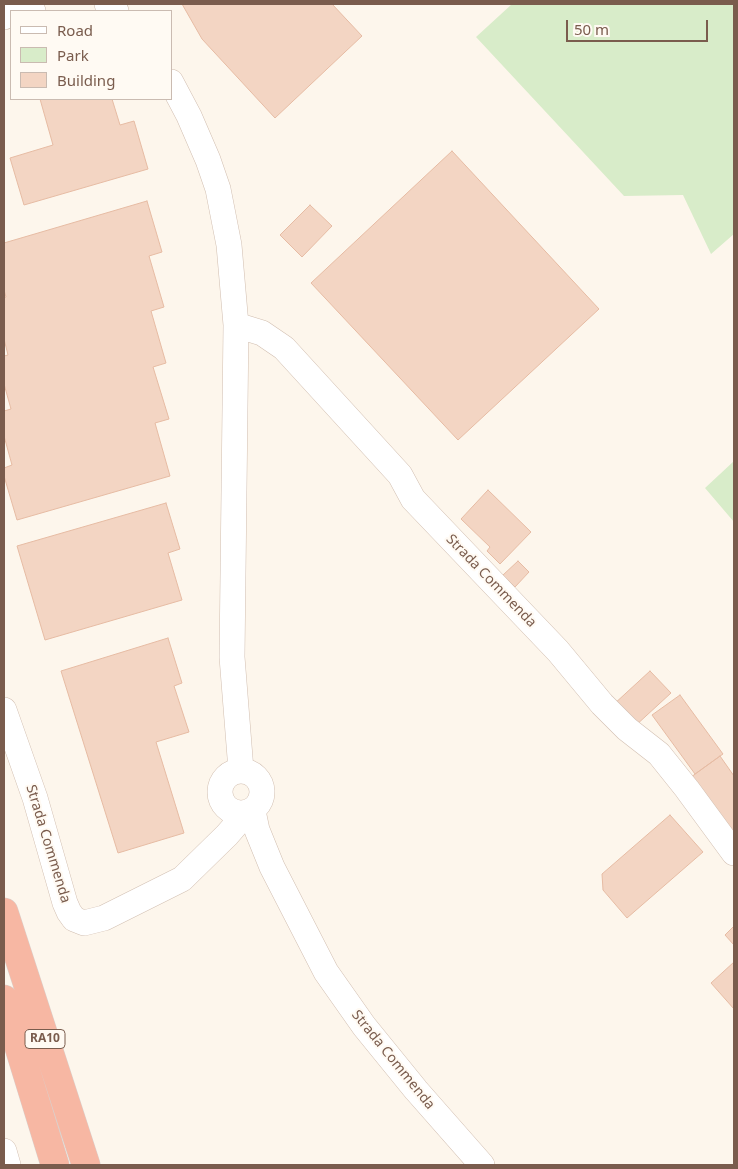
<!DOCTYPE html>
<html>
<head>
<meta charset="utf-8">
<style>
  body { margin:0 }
  #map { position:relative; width:738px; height:1169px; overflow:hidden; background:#fdf6ec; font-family:"Noto Sans",sans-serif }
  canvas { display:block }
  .frame { position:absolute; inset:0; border:5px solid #7a5c4d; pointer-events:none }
  .legend { position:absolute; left:10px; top:10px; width:162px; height:90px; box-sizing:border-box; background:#fffaf3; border:1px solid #cabbb1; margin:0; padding:6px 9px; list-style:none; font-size:15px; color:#7a5c4d }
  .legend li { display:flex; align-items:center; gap:10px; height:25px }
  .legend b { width:25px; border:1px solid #cabbb1 }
  .scale { position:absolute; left:566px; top:20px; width:142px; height:22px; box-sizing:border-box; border:2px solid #7a5c4d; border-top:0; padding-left:6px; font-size:15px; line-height:18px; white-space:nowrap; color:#7a5c4d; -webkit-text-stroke:4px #fffaf3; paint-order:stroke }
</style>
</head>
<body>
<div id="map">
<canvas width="738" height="1169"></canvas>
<div class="frame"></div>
<ul class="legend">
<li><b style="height:6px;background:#fff"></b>Road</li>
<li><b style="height:14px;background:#d8ecc9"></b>Park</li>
<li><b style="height:14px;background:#f3d5c3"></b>Building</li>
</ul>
<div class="scale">50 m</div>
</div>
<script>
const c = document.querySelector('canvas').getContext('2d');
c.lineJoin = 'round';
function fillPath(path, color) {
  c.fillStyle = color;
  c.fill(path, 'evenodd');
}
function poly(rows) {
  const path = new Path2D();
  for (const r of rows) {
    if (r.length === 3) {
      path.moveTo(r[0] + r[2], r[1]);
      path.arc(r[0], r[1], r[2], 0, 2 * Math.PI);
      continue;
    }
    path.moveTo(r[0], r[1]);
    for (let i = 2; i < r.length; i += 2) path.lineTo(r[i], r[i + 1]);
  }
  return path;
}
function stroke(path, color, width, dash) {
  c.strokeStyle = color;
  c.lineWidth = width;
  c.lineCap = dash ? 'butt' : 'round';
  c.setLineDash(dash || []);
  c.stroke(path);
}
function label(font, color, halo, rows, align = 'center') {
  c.font = font + ' "Noto Sans",sans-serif';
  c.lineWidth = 4;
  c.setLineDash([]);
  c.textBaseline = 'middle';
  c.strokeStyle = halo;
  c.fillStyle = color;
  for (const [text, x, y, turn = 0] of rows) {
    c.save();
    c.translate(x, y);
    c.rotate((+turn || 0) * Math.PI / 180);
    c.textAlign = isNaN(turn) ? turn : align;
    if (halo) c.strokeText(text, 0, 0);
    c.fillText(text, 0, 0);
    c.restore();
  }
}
fillPath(poly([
  [512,4,734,4,734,234,711,254,683,195,624,196,476,37],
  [734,461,734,522,705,488]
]), '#d8ecc9');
const building = poly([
  [182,4,332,4,362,36,275,118,202,39,182,4],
  [40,99,112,99,120,125,134,121,148,169,24,205,10,158,53,145,40,99],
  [452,151,599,309,458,440,311,283,452,151],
  [147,201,162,252,149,256,164,307,151,311,166,363,153,367,169,419,155,423,170,476,17,520,4,476,4,468,12,465,4,436,4,411,11,409,4,384,4,356,8,355,4,339,4,298,6,297,4,290,4,243,147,201],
  [310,205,332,226,302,257,280,235,310,205],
  [488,490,531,532,500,564,487,551,490,547,461,519,488,490],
  [166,503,180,549,168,553,182,600,45,640,17,546,166,503],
  [518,561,529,572,515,587,503,575,518,561],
  [168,638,182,683,174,686,189,732,156,742,184,833,118,853,61,671,168,638],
  [650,671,671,693,634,727,613,705,650,671],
  [680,695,723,754,695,774,652,715,680,695],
  [720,756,734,776,734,844,687,780,720,756],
  [670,815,703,852,627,918,603,890,602,874,670,815],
  [734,926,734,945,725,935,734,926],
  [734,962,734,1009,711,983,734,962]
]);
fillPath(building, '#f3d5c3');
stroke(building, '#e6bba3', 1);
const minor = poly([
  [29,4,33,11],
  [107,4,116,11],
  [4,17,13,4],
  [171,82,189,116,208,160,218,189,229,245,236,325,232,657,241,770],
  [236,325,262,333,284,348,400,475,413,499,558,651,602,704,627,729,659,754,687,789,734,853],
  [4,710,35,798,65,903,69,912,74,919,84,923,104,918,182,879,227,835,246,813],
  [241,792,21],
  [253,811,257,830,272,867,326,972,364,1026,416,1090,482,1165],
  [4,1151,8,1165]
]);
const highway = poly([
  [4,912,86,1165],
  [4,999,55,1165]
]);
stroke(minor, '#d1beb0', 26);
stroke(highway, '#dad1cd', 29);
stroke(minor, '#fff', 25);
stroke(highway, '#f7b7a3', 28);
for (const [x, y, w] of [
  [45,1039,40]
]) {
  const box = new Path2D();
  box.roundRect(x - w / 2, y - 9.5, w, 19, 4);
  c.fillStyle = '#fffaf3';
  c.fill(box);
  stroke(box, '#7a5c4d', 1);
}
label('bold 12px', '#7a5c4d', null, [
  ["RA10",45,1039]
]);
label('14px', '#7a5c4d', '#fffaf3', [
  ["Strada Commenda",491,581,46],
  ["Strada Commenda",48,844,73],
  ["Strada Commenda",393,1060,51]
]);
</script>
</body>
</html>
